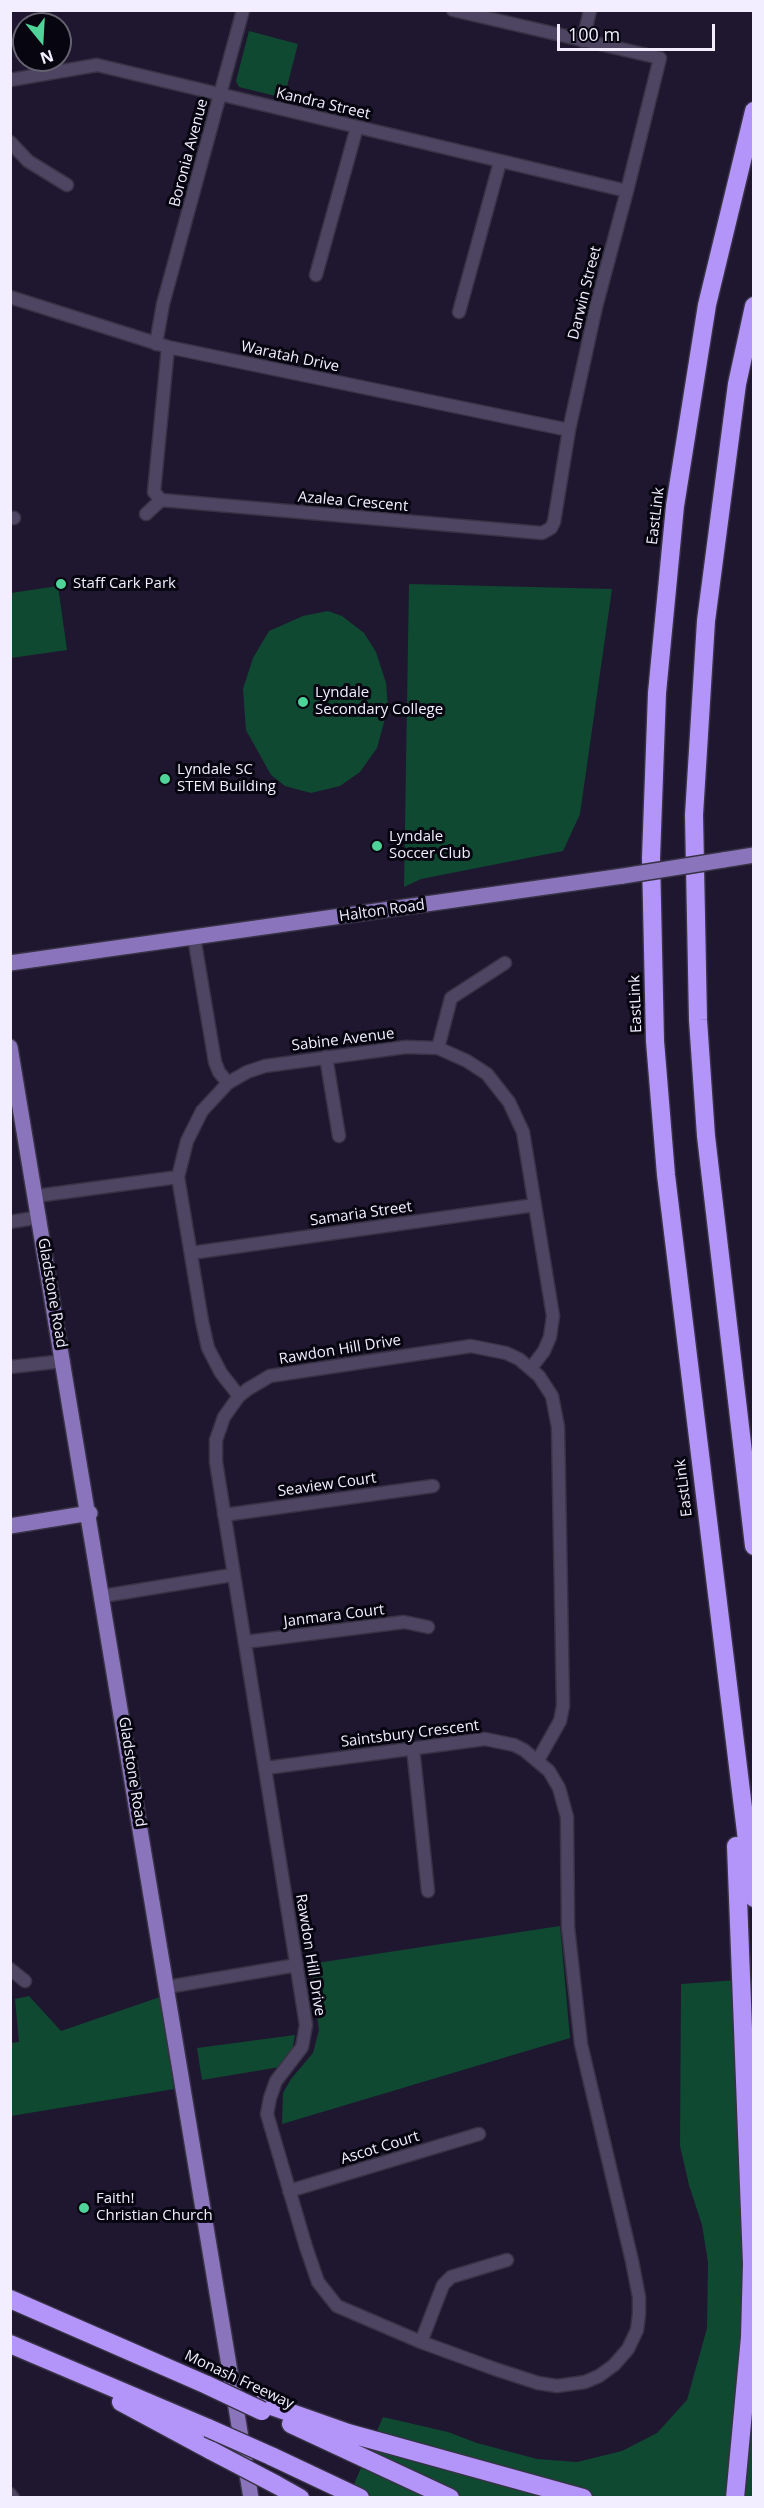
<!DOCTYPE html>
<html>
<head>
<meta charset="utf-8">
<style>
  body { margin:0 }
  #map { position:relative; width:764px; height:2508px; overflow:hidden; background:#1e172f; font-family:"Open Sans",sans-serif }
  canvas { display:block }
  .frame { position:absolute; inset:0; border:12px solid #f2eeff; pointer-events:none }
  .north { position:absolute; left:12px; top:12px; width:60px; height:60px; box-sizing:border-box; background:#07050f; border:2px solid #65626f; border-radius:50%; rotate:162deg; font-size:16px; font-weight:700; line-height:24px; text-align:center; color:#f2eeff }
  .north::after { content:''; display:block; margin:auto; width:21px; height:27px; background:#4fd398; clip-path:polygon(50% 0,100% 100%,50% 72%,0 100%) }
  .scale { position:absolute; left:557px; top:24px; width:158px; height:27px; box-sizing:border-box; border:3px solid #f2eeff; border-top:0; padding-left:8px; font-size:18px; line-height:21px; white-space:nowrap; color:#f2eeff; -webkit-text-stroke:4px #07050f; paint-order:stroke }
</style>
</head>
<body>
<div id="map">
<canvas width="764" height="2508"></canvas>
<div class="frame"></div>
<div class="north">N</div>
<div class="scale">100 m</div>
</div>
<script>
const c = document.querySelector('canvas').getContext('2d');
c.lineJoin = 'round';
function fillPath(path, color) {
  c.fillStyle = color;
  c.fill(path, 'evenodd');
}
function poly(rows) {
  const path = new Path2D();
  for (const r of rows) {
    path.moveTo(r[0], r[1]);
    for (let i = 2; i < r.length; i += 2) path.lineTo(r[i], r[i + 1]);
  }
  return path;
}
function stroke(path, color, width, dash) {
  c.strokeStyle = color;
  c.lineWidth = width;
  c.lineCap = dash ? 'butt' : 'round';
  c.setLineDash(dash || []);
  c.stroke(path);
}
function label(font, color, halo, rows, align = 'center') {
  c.font = font + ' "Open Sans",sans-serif';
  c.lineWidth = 6;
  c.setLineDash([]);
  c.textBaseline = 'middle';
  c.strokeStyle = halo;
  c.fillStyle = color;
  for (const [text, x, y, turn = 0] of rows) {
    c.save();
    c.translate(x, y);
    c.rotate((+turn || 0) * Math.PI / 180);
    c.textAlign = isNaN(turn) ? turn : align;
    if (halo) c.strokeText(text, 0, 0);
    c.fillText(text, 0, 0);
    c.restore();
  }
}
fillPath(poly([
  [249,31,298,44,284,98,239,87,236,81],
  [409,584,612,589,580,814,563,851,421,879,404,887],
  [58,586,67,650,11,658,11,593],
  [328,611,342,616,364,633,376,652,386,683,388,708,377,748,360,772,340,786,311,793,285,786,271,775,246,730,243,689,253,658,269,631,303,616],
  [560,1926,570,2038,282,2124,283,2093,291,2079,313,2053,319,2030,310,1964],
  [753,1979,753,2497,348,2498,383,2417,448,2432,477,2443,537,2459,577,2462,622,2451,657,2433,687,2400,707,2328,708,2262,702,2225,689,2185,680,2146,681,1984],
  [29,1996,61,2031,160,1997,174,2089,11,2116,11,2043,19,2042,15,1999],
  [295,2035,292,2051,280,2067,202,2080,197,2048]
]), '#104931');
const minor = poly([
  [583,41,590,10],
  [10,80,97,65,627,191],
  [10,142,28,161,67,185],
  [316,275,357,127],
  [10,297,168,347,569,430],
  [459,312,500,162],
  [156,344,163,304,243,10],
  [168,347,154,492,161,500,542,533,551,528,554,522,569,430,596,307,627,191,660,58,453,10],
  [146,514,161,500],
  [10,518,14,518],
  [194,937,215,1062,219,1072,228,1083],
  [438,1048,451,998,505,963],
  [326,1057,339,1136],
  [36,1196,178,1177],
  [10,1222,40,1217],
  [191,1253,535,1205],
  [10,1367,64,1361],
  [239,1396,221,1373,208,1348,202,1321,178,1177,187,1141,202,1111,228,1083,247,1072,265,1066,406,1047,438,1048,467,1061,487,1074,509,1102,523,1132,553,1316,550,1337,544,1351,531,1368],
  [224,1515,433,1486],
  [103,1596,232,1575],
  [245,1642,404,1622,428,1627],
  [413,1748,428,1891],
  [266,1768,485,1739,514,1745,524,1750,549,1771,559,1788,567,1817,568,1927,581,2044,632,2261,639,2297,639,2314,637,2330,628,2349,614,2365,599,2376,585,2382,557,2386,538,2383,495,2369,421,2342,337,2306,318,2282,306,2247,267,2114,270,2098,276,2081,302,2047,306,2025,216,1462,216,1440,224,1417,239,1396,248,1389,270,1376,471,1346,506,1353,519,1359,539,1376,552,1396,558,1427,563,1706,560,1721,538,1760],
  [10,1969,25,1981],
  [167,1987,297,1965],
  [289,2191,479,2134],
  [421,2342,443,2285,451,2277,507,2260],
  [10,2494,13,2498]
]);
const major = poly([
  [723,860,754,855],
  [10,963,623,876],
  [10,1047,251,2498],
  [10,1526,90,1513]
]);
const highway = poly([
  [754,111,707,305,675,506,657,693,651,858,655,1041,666,1175,754,1898],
  [754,306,737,384,706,621,694,815,698,1020,706,1136,754,1546],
  [10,2299,207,2385],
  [10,2344,208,2428],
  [121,2402,212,2451],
  [263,2403,348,2433,583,2498],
  [291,2424,450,2498],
  [271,2456,360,2498],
  [275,2484,300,2498],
  [735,2498,750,2337,752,2264,736,1846]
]);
stroke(minor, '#383245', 15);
stroke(major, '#383245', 18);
stroke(highway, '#383245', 21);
stroke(minor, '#4d4561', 12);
stroke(major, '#8a75bc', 15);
stroke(highway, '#b395f9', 18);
const majorBridge = poly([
  [623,876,723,860]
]);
const highwayBridge = poly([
  [207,2385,262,2411],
  [208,2428,271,2456],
  [212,2451,275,2484]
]);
stroke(majorBridge, '#383245', 18, []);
stroke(highwayBridge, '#383245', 21, []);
stroke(majorBridge, '#8a75bc', 15);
stroke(highwayBridge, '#b395f9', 18);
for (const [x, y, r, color] of [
  [61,584,6,"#4fd398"],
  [303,702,6,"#4fd398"],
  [165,779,6,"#4fd398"],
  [377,846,6,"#4fd398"],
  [84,2208,6,"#4fd398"]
]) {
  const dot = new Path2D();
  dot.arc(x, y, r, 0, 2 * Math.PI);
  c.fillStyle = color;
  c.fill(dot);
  stroke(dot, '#07050f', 2);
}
label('15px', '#f2eeff', '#07050f', [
  ["Kandra Street",323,104,13],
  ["Boronia Avenue",189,153,-75],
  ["Darwin Street",585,293,-76],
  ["Waratah Drive",290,357,12],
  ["Azalea Crescent",353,502,5],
  ["EastLink",656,516,-83],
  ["Halton Road",382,911,-8],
  ["EastLink",636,1004,-92],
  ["Sabine Avenue",343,1040,-7],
  ["Samaria Street",361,1214,-8],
  ["Gladstone Road",52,1293,80],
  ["Rawdon Hill Drive",340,1350,-9],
  ["Seaview Court",327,1485,-8],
  ["EastLink",684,1488,-97],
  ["Janmara Court",334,1616,-7],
  ["Saintsbury Crescent",410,1734,-7],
  ["Gladstone Road",132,1772,81],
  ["Rawdon Hill Drive",310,1955,81],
  ["Ascot Court",380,2148,-17],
  ["Monash Freeway",239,2380,25]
]);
label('15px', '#f2eeff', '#07050f', [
  ["Staff Cark Park",73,584],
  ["Lyndale",315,693],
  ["Secondary College",315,710],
  ["Lyndale SC",177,770],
  ["STEM Building",177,787],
  ["Lyndale",389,837],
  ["Soccer Club",389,854],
  ["Faith!",96,2199],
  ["Christian Church",96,2216]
], 'left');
</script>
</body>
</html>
